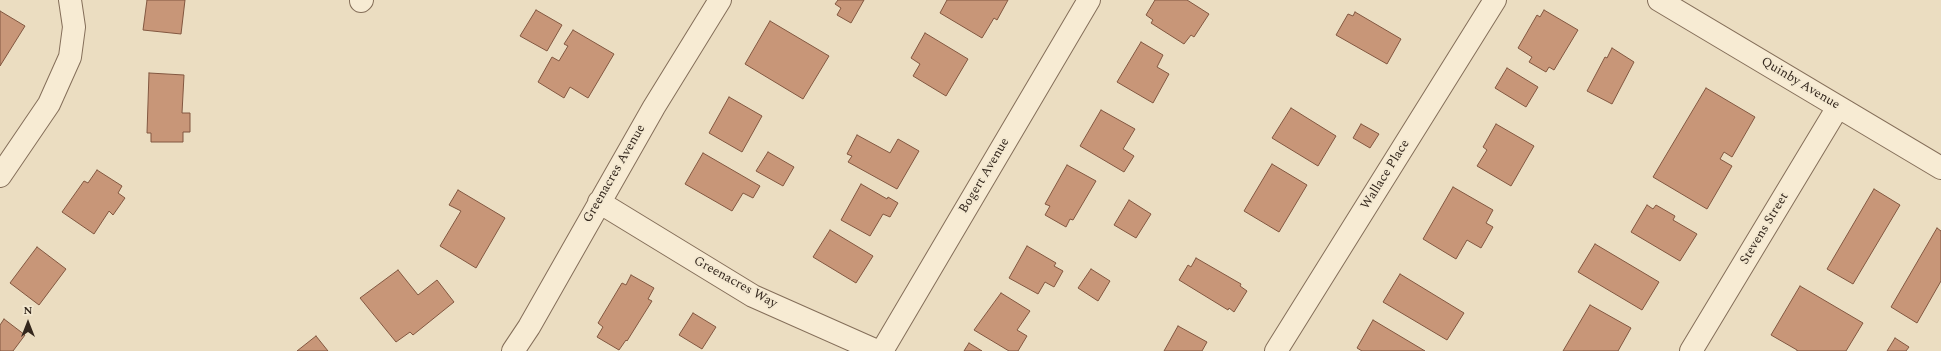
<!DOCTYPE html>
<html>
<head>
<meta charset="utf-8">
<style>
  body { margin:0 }
  #map { position:relative; width:1941px; height:351px; overflow:hidden; background:#ebddc1; font-family:Spectral,serif }
  canvas { display:block }
  .north { position:absolute; left:8px; top:303px; width:40px; height:40px; -webkit-text-stroke:3px #f3e8d0; paint-order:stroke; rotate:0deg; font-size:11px; font-weight:700; line-height:16px; text-align:center; color:#34271d }
  .north::after { content:''; display:block; margin:auto; width:14px; height:18px; background:#34271d; clip-path:polygon(50% 0,100% 100%,50% 72%,0 100%) }
</style>
</head>
<body>
<div id="map">
<canvas width="1941" height="351"></canvas>
<div class="north">N</div>
</div>
<script>
const c = document.querySelector('canvas').getContext('2d');
c.lineJoin = 'round';
function fillPath(path, color) {
  c.fillStyle = color;
  c.fill(path, 'evenodd');
}
function poly(rows) {
  const path = new Path2D();
  for (const r of rows) {
    path.moveTo(r[0], r[1]);
    for (let i = 2; i < r.length; i += 2) path.lineTo(r[i], r[i + 1]);
  }
  return path;
}
function stroke(path, color, width, dash) {
  c.strokeStyle = color;
  c.lineWidth = width;
  c.lineCap = dash ? 'butt' : 'round';
  c.setLineDash(dash || []);
  c.stroke(path);
}
function label(font, color, halo, rows, align = 'center') {
  c.font = font + ' Spectral,serif';
  c.lineWidth = 3.5;
  c.setLineDash([]);
  c.textBaseline = 'middle';
  c.strokeStyle = halo;
  c.fillStyle = color;
  for (const [text, x, y, turn = 0] of rows) {
    c.save();
    c.translate(x, y);
    c.rotate((+turn || 0) * Math.PI / 180);
    c.textAlign = isNaN(turn) ? turn : align;
    if (halo) c.strokeText(text, 0, 0);
    c.fillText(text, 0, 0);
    c.restore();
  }
}
const building = poly([
  [147,0,185,0,181,34,143,30,147,0],
  [838,0,864,0,851,23,837,15,841,8,835,4,838,0],
  [947,0,1008,0,997,20,994,18,982,38,940,13,947,0],
  [1155,0,1187,0,1209,14,1194,37,1191,35,1184,44,1151,23,1153,20,1146,15,1155,0],
  [536,10,562,25,547,51,520,36,536,10],
  [1544,10,1578,30,1554,70,1549,67,1546,72,1529,62,1532,57,1518,48,1537,15,1540,17,1544,10],
  [0,11,25,26,0,66,0,11],
  [1355,12,1401,39,1387,64,1336,35,1348,14,1353,16,1355,12],
  [770,21,829,56,803,99,745,64,770,21],
  [573,30,614,54,588,98,570,87,564,98,538,82,552,57,559,61,568,46,564,44,573,30],
  [925,33,968,59,946,96,913,76,920,64,911,58,925,33],
  [1141,42,1163,55,1157,67,1169,74,1153,103,1117,82,1141,42],
  [1612,48,1634,62,1612,104,1587,91,1605,57,1607,58,1612,48],
  [1507,68,1538,87,1526,107,1495,88,1507,68],
  [149,73,184,75,182,113,190,113,190,132,183,132,183,142,151,142,151,133,147,133,149,73],
  [1706,88,1755,117,1732,157,1724,152,1720,159,1732,166,1707,209,1653,177,1706,88],
  [729,97,762,116,742,152,709,133,729,97],
  [1291,108,1336,136,1318,166,1272,138,1291,108],
  [1101,110,1135,129,1123,149,1134,156,1124,172,1080,146,1101,110],
  [1361,124,1379,134,1370,148,1353,138,1361,124],
  [1496,124,1534,146,1511,186,1477,166,1487,150,1483,147,1496,124],
  [857,135,890,153,898,139,919,151,897,189,848,162,852,156,847,154,857,135],
  [768,152,794,167,783,186,756,171,768,152],
  [703,153,760,186,753,198,743,193,732,211,685,184,703,153],
  [1272,164,1307,185,1279,232,1244,211,1272,164],
  [1067,165,1096,181,1073,220,1070,219,1066,227,1045,215,1050,206,1045,204,1067,165],
  [97,170,122,186,118,193,125,198,113,215,109,211,94,234,62,212,84,181,88,183,97,170],
  [861,184,887,199,888,197,898,203,890,217,883,214,870,236,841,220,861,184],
  [1453,187,1493,210,1486,223,1493,227,1481,248,1467,240,1456,259,1423,239,1453,187],
  [1874,189,1900,205,1853,284,1827,269,1874,189],
  [458,190,505,218,476,268,440,246,461,211,449,205,458,190],
  [1129,200,1151,214,1136,238,1114,225,1129,200],
  [1647,205,1653,209,1656,205,1675,216,1673,220,1697,234,1680,261,1631,232,1647,205],
  [1937,228,1941,231,1941,281,1917,323,1891,307,1937,228],
  [830,230,873,256,856,283,813,257,830,230],
  [1595,244,1659,282,1642,310,1578,272,1595,244],
  [1027,246,1056,263,1054,266,1063,271,1054,287,1045,282,1038,294,1009,278,1027,246],
  [37,247,66,269,39,305,10,283,37,247],
  [1196,258,1241,284,1240,286,1247,291,1234,312,1229,308,1228,310,1179,280,1188,265,1191,267,1196,258],
  [1091,269,1110,281,1098,301,1078,288,1091,269],
  [398,270,418,295,437,280,454,302,413,335,410,332,396,342,360,298,398,270],
  [1400,274,1464,313,1447,340,1383,302,1400,274],
  [631,275,654,288,648,299,652,301,627,341,626,340,619,350,597,337,603,327,598,323,622,283,626,285,631,275],
  [1800,286,1863,323,1846,351,1797,351,1797,350,1771,335,1800,286],
  [1001,293,1030,311,1017,330,1027,336,1018,351,1009,351,974,330,1001,293],
  [1590,305,1631,328,1618,351,1563,351,1590,305],
  [693,313,716,327,702,349,679,335,693,313],
  [4,319,25,335,13,351,0,351,0,325,4,319],
  [1373,320,1425,351,1362,351,1357,348,1373,320],
  [1178,326,1207,342,1202,351,1164,351,1178,326],
  [316,336,328,351,297,351,316,336],
  [1895,338,1909,347,1906,351,1887,351,1895,338],
  [969,343,982,351,964,351,969,343]
]);
fillPath(building, '#c89678');
stroke(building, '#825740', 1);
const street = poly([
  [1659,0,1941,168],
  [361,1,362,0],
  [0,176,49,104,70,57,74,27,70,0],
  [599,202,753,296,877,351],
  [513,351,529,327,654,107,720,0],
  [882,351,1089,0],
  [1276,351,1495,0],
  [1691,351,1838,107]
]);
stroke(street, '#846e59', 24);
stroke(street, '#f7ebd3', 22);
label('13px', '#34271d', '#f3e8d0', [
  ["Quinby Avenue",1800,84,31],
  ["Greenacres Avenue",615,174,-60],
  ["Wallace Place",1386,175,-58],
  ["Bogert Avenue",985,176,-59],
  ["Stevens Street",1765,229,-59],
  ["Greenacres Way",735,283,29]
]);
</script>
</body>
</html>
